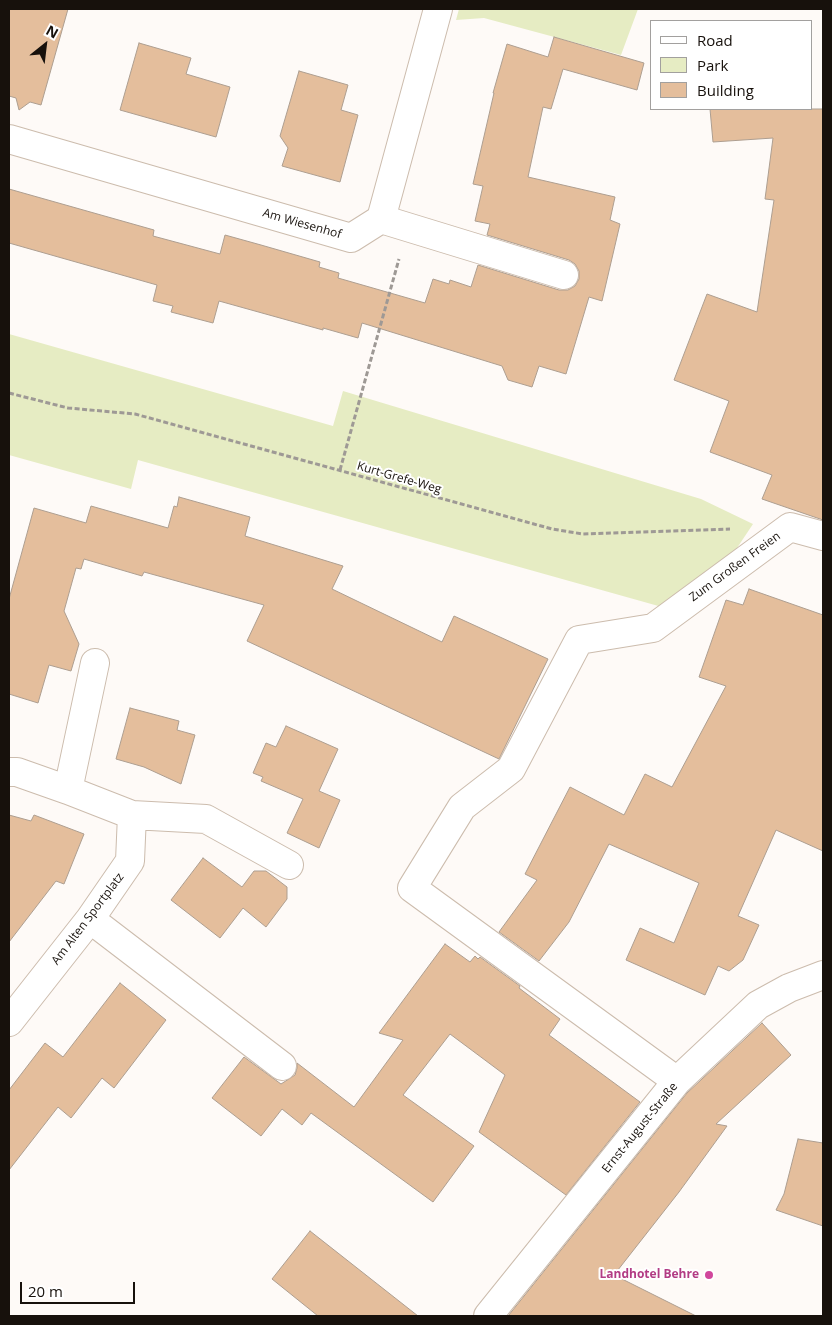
<!DOCTYPE html>
<html>
<head>
<meta charset="utf-8">
<style>
  body { margin:0 }
  #map { position:relative; width:832px; height:1325px; overflow:hidden; background:#fefaf7; font-family:"Open Sans",sans-serif }
  canvas { display:block }
  .frame { position:absolute; inset:0; border:10px solid #17110c; pointer-events:none }
  .legend { position:absolute; left:650px; top:20px; width:162px; height:90px; box-sizing:border-box; background:#fff; border:1px solid #a2a09e; margin:0; padding:6px 9px; list-style:none; font-size:15px; color:#17110c }
  .legend li { display:flex; align-items:center; gap:10px; height:25px }
  .legend b { width:25px; border:1px solid #a2a09e }
  .north { position:absolute; left:20px; top:20px; width:50px; height:50px; -webkit-text-stroke:4px #fff; paint-order:stroke; rotate:29deg; font-size:14px; font-weight:700; line-height:20px; text-align:center; color:#17110c }
  .north::after { content:''; display:block; margin:auto; width:18px; height:22px; background:#17110c; clip-path:polygon(50% 0,100% 100%,50% 72%,0 100%) }
  .scale { position:absolute; left:20px; top:1282px; width:115px; height:22px; box-sizing:border-box; border:2px solid #17110c; border-top:0; padding-left:6px; font-size:15px; line-height:18px; white-space:nowrap; color:#17110c; -webkit-text-stroke:4px #fff; paint-order:stroke }
</style>
</head>
<body>
<div id="map">
<canvas width="832" height="1325"></canvas>
<div class="frame"></div>
<ul class="legend">
<li><b style="height:6px;background:#fff"></b>Road</li>
<li><b style="height:14px;background:#e6ecc3"></b>Park</li>
<li><b style="height:14px;background:#e4be9c"></b>Building</li>
</ul>
<div class="north">N</div>
<div class="scale">20 m</div>
</div>
<script>
const c = document.querySelector('canvas').getContext('2d');
c.lineJoin = 'round';
function fillPath(path, color) {
  c.fillStyle = color;
  c.fill(path, 'evenodd');
}
function poly(rows) {
  const path = new Path2D();
  for (const r of rows) {
    path.moveTo(r[0], r[1]);
    for (let i = 2; i < r.length; i += 2) path.lineTo(r[i], r[i + 1]);
  }
  return path;
}
function stroke(path, color, width, dash) {
  c.strokeStyle = color;
  c.lineWidth = width;
  c.lineCap = dash ? 'butt' : 'round';
  c.setLineDash(dash || []);
  c.stroke(path);
}
function label(font, color, halo, rows, align = 'center') {
  c.font = font + ' "Open Sans",sans-serif';
  c.lineWidth = 4;
  c.setLineDash([]);
  c.textBaseline = 'middle';
  c.strokeStyle = halo;
  c.fillStyle = color;
  for (const [text, x, y, turn = 0] of rows) {
    c.save();
    c.translate(x, y);
    c.rotate((+turn || 0) * Math.PI / 180);
    c.textAlign = isNaN(turn) ? turn : align;
    if (halo) c.strokeText(text, 0, 0);
    c.fillText(text, 0, 0);
    c.restore();
  }
}
fillPath(poly([
  [459,9,638,9,621,55,484,18,456,20],
  [9,334,333,426,343,391,701,499,753,524,733,554,662,607,138,460,131,489,9,455]
]), '#e6ecc3');
const building = poly([
  [9,9,68,9,41,105,30,102,19,110,16,98,9,96,9,9],
  [554,37,644,63,637,90,563,69,551,109,543,107,528,177,615,197,610,220,620,224,602,301,589,297,566,374,539,366,532,387,508,380,502,366,362,323,358,338,323,328,323,330,219,301,213,323,171,312,173,306,153,301,157,285,9,243,9,189,154,230,153,236,220,254,225,235,261,245,320,262,319,267,339,273,338,278,425,303,433,279,449,284,450,280,471,287,478,265,559,290,568,290,575,286,579,279,579,271,575,264,569,260,487,235,490,224,475,221,483,186,473,184,494,93,493,93,507,44,548,57,554,37],
  [139,43,191,58,186,74,230,87,216,137,120,110,139,43],
  [299,71,348,85,341,110,358,115,340,182,282,166,288,148,280,136,299,71],
  [710,109,823,109,823,520,762,499,772,475,710,452,729,401,674,380,707,294,757,312,774,200,765,199,773,138,713,142,710,109],
  [179,497,250,517,245,536,343,566,332,589,442,642,454,616,548,659,499,759,247,641,264,605,144,572,142,576,84,559,81,569,76,568,64,611,79,644,71,671,49,665,38,703,9,694,9,599,34,508,86,523,91,506,168,528,174,506,177,507,179,497],
  [749,589,823,615,823,851,776,830,738,916,759,925,743,960,729,971,718,966,705,995,626,960,640,928,674,943,699,883,609,844,569,922,539,961,499,932,537,880,525,874,570,787,624,815,645,774,672,787,726,686,699,677,726,600,743,605,749,589],
  [130,708,179,721,177,730,195,735,181,784,144,767,116,759,130,708],
  [286,726,338,749,319,791,340,800,319,848,287,833,303,799,261,781,263,777,253,773,266,743,276,747,286,726],
  [9,815,31,821,34,815,84,834,64,884,56,881,9,942,9,815],
  [203,858,242,887,254,871,266,871,287,887,287,899,266,927,243,908,220,938,171,900,203,858],
  [445,944,470,962,475,956,478,959,480,957,520,986,519,988,560,1019,549,1035,640,1102,566,1195,479,1132,505,1075,450,1034,403,1095,474,1146,433,1202,311,1113,302,1125,282,1109,261,1136,212,1098,244,1057,281,1084,295,1075,297,1068,297,1063,354,1107,403,1040,379,1033,445,944],
  [120,983,166,1020,114,1088,102,1078,71,1118,58,1107,9,1170,9,1090,45,1043,63,1057,120,983],
  [762,1023,791,1055,716,1124,727,1126,679,1192,614,1275,696,1316,508,1316,687,1093,762,1023],
  [798,1139,823,1143,823,1226,776,1210,784,1194,798,1139],
  [310,1231,418,1316,318,1316,272,1279,310,1231]
]);
fillPath(building, '#e4be9c');
stroke(building, '#ad9e90', 1);
const minor = poly([
  [9,139,351,238,381,219,438,9],
  [381,219,564,275],
  [9,772,17,772,68,790,132,815,130,861,90,919,9,1022],
  [68,790,95,663],
  [132,815,206,819,289,865],
  [90,919,282,1066],
  [677,1081,412,888,462,807,511,769,579,640,653,628,790,527,823,536],
  [488,1316,677,1081,758,1005,789,988,823,975]
]);
stroke(minor, '#ccbcad', 30);
stroke(poly([
  [9,393,68,408,135,414,552,529,583,534,730,529],
  [340,470,399,259]
]), '#9e9995', 3, [5, 2.5]);
stroke(minor, '#fff', 28);
for (const [x, y, r, color] of [
  [709,1275,5,"#d1479c"]
]) {
  const dot = new Path2D();
  dot.arc(x, y, r, 0, 2 * Math.PI);
  c.fillStyle = color;
  c.fill(dot);
  stroke(dot, '#fff', 2);
}
label('12px', '#17110c', '#fff', [
  ["Am Wiesenhof",302,224,16],
  ["Kurt-Grefe-Weg",399,478,16],
  ["Zum Großen Freien",735,567,-36],
  ["Am Alten Sportplatz",88,919,-53],
  ["Ernst-August-Straße",640,1128,-51]
]);
label('bold 12px', '#b23c85', '#fff', [
  ["Landhotel Behre",699,1275]
], 'right');
</script>
</body>
</html>
